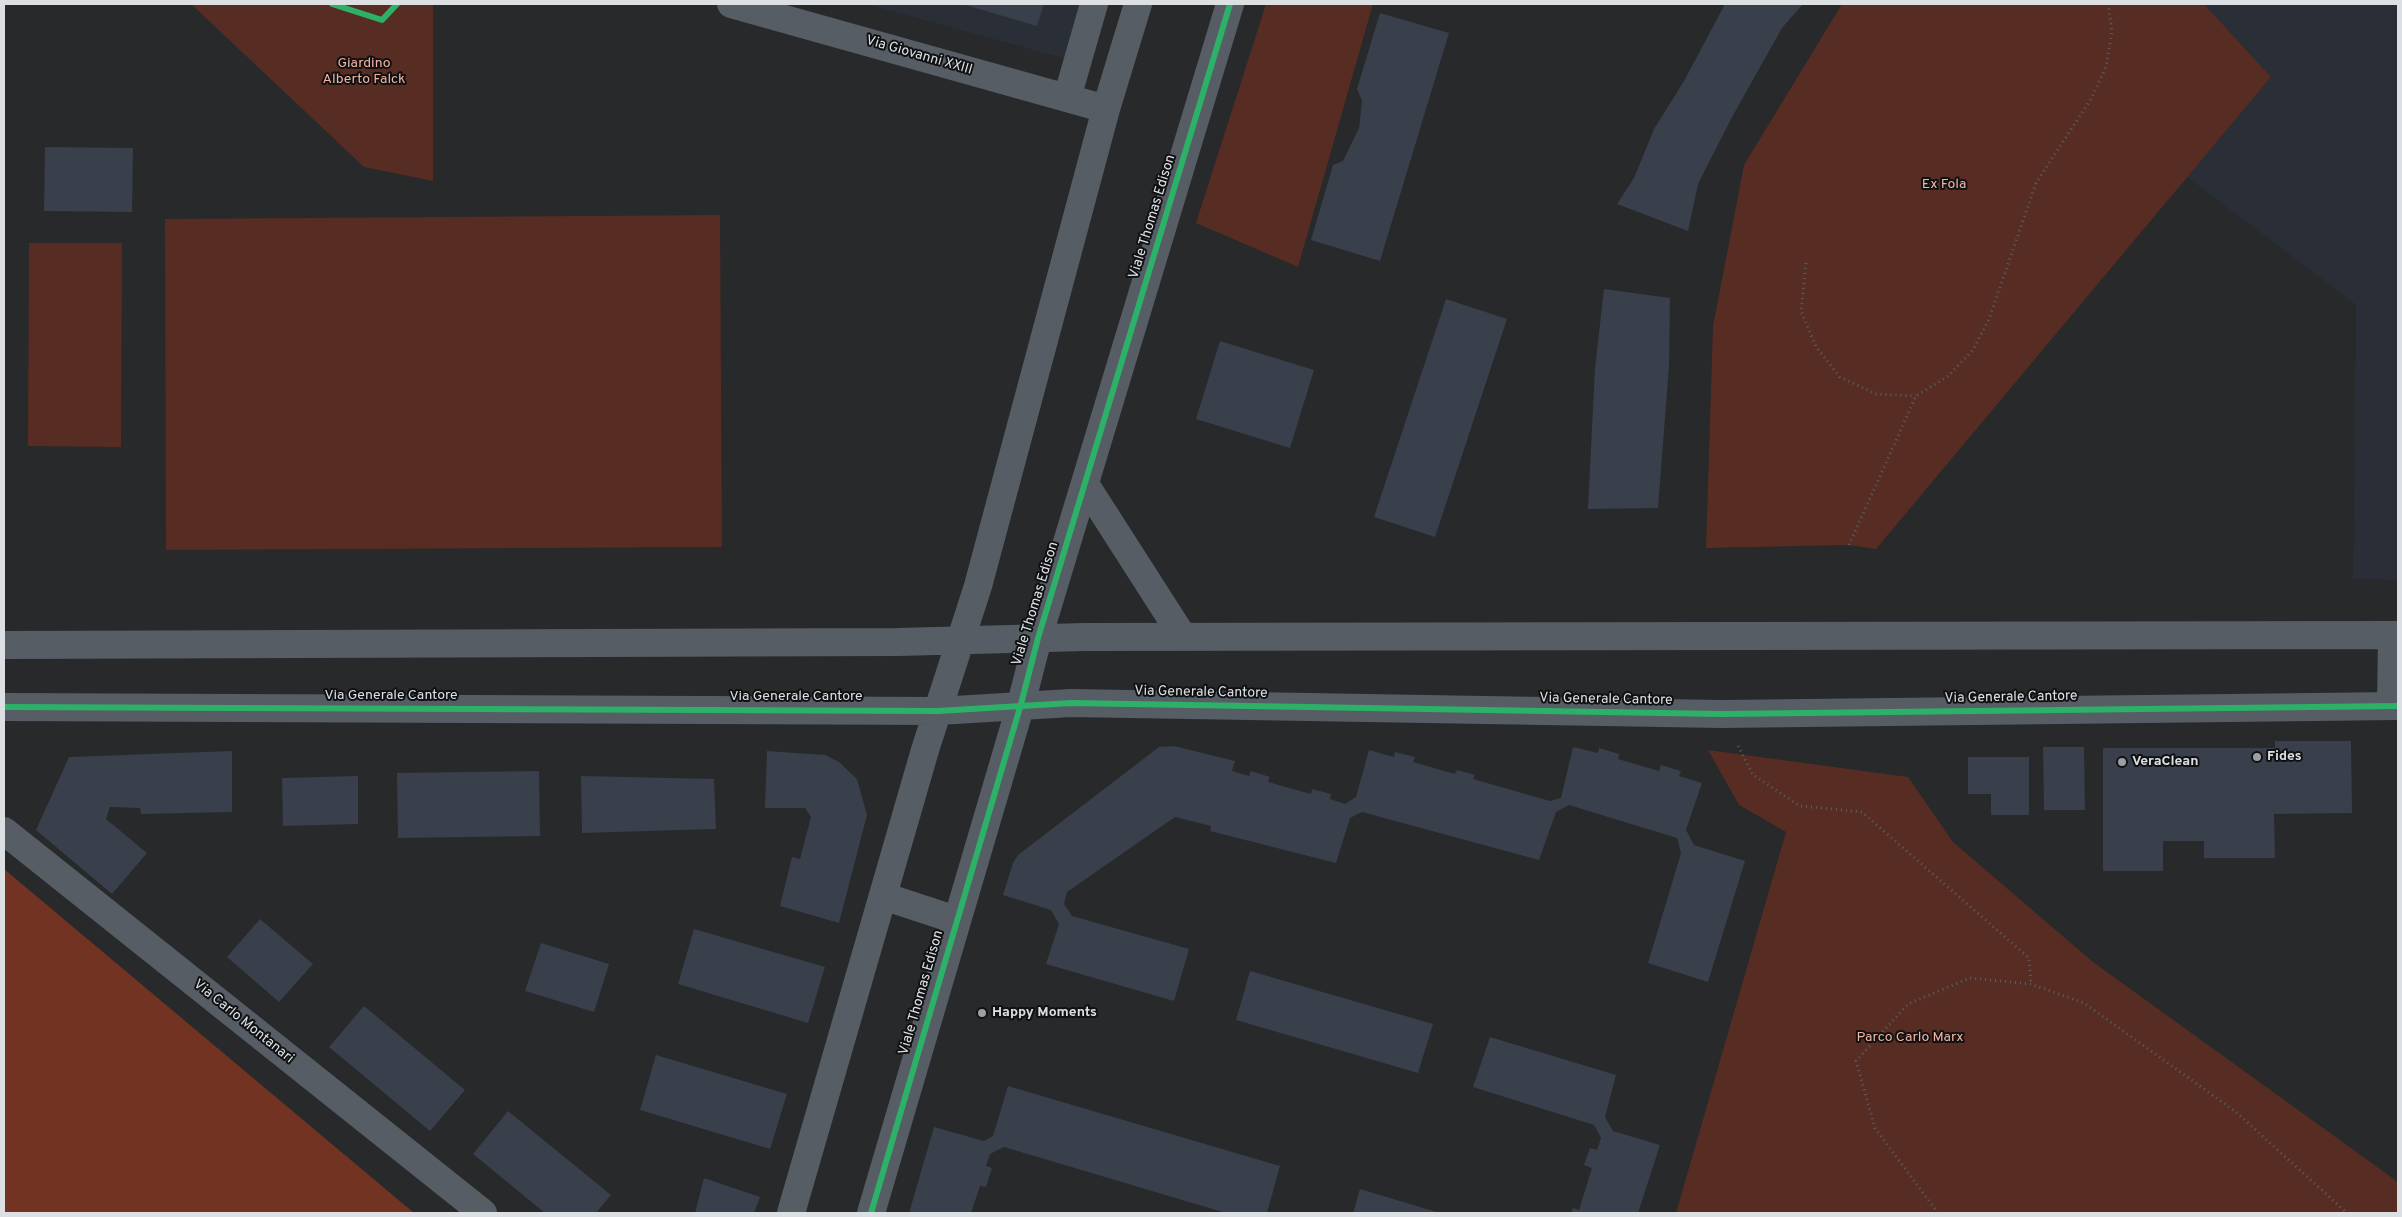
<!DOCTYPE html>
<html>
<head>
<meta charset="utf-8">
<style>
  body { margin:0 }
  #map { position:relative; width:2402px; height:1217px; overflow:hidden; background:#27292b; font-family:Overpass,sans-serif }
  canvas { display:block }
  .frame { position:absolute; inset:0; border:5px solid #dde0e3; pointer-events:none }
</style>
</head>
<body>
<div id="map">
<canvas width="2402" height="1217"></canvas>
<div class="frame"></div>
</div>
<script>
const c = document.querySelector('canvas').getContext('2d');
c.lineJoin = 'round';
function fillPath(path, color) {
  c.fillStyle = color;
  c.fill(path, 'evenodd');
}
function poly(rows) {
  const path = new Path2D();
  for (const r of rows) {
    path.moveTo(r[0], r[1]);
    for (let i = 2; i < r.length; i += 2) path.lineTo(r[i], r[i + 1]);
  }
  return path;
}
function stroke(path, color, width, dash) {
  c.strokeStyle = color;
  c.lineWidth = width;
  c.lineCap = dash ? 'butt' : 'round';
  c.setLineDash(dash || []);
  c.stroke(path);
}
function label(font, color, halo, rows, align = 'center') {
  c.font = font + ' Overpass,sans-serif';
  c.lineWidth = 4;
  c.setLineDash([]);
  c.textBaseline = 'middle';
  c.strokeStyle = halo;
  c.fillStyle = color;
  for (const [text, x, y, turn = 0] of rows) {
    c.save();
    c.translate(x, y);
    c.rotate((+turn || 0) * Math.PI / 180);
    c.textAlign = isNaN(turn) ? turn : align;
    if (halo) c.strokeText(text, 0, 0);
    c.fillText(text, 0, 0);
    c.restore();
  }
}
fillPath(poly([
  [866,4,1091,4,1073,61],
  [2204,4,2398,4,2398,580,2353,579,2356,305,2187,177,2271,77]
]), '#292e37');
fillPath(poly([
  [191,4,433,4,433,181,364,167],
  [1266,4,1373,4,1298,267,1196,223],
  [1842,4,2204,4,2271,77,1876,549,1849,545,1706,548,1713,326,1744,165],
  [720,215,722,547,166,550,165,219],
  [29,243,122,243,121,447,28,446],
  [1708,750,1908,777,1953,842,2093,962,2398,1182,2398,1213,1676,1213,1786,832,1739,805]
]), '#572c22');
fillPath(poly([
  [4,869,414,1213,4,1213]
]), '#723323');
fillPath(poly([
  [962,4,1044,4,1037,26],
  [1725,4,1803,4,1782,28,1731,119,1698,184,1688,231,1617,204,1634,178,1654,129,1684,81],
  [1380,13,1449,33,1380,261,1311,240,1333,165,1343,161,1359,128,1362,101,1357,89],
  [45,147,133,148,132,212,44,211],
  [1604,289,1670,298,1669,366,1658,508,1588,509,1595,368],
  [1446,299,1507,319,1435,537,1374,517],
  [1220,341,1314,370,1290,448,1196,419],
  [2275,741,2351,741,2352,813,2274,814,2275,858,2204,858,2204,841,2163,841,2163,871,2103,871,2103,748,2275,748],
  [1174,746,1235,761,1232,771,1249,776,1251,771,1270,777,1268,782,1311,794,1312,789,1331,794,1330,799,1345,804,1356,797,1369,750,1394,757,1395,752,1415,757,1413,762,1455,774,1457,770,1475,775,1473,779,1550,801,1561,798,1573,747,1598,753,1599,748,1619,754,1618,759,1659,771,1661,765,1681,771,1679,776,1702,783,1686,830,1694,845,1745,861,1708,982,1648,963,1681,853,1677,838,1569,805,1556,812,1539,860,1362,812,1350,818,1336,863,1210,831,1211,826,1175,817,1067,892,1064,904,1072,916,1189,949,1174,1001,1046,964,1059,924,1051,910,1003,895,1013,863,1018,855,1159,747],
  [2043,747,2084,747,2085,810,2044,810],
  [232,751,232,812,141,814,140,808,110,807,106,819,147,853,112,894,36,830,69,757],
  [767,751,825,755,839,762,857,779,867,815,839,923,780,906,792,857,800,859,811,817,805,808,765,808],
  [1968,757,2029,757,2029,815,1991,815,1991,794,1968,794],
  [539,771,540,836,398,838,397,773],
  [358,776,358,824,283,826,282,778],
  [581,776,714,779,716,829,582,833],
  [260,919,313,964,279,1002,227,957],
  [694,929,825,967,808,1023,678,984],
  [541,943,609,964,594,1012,525,991],
  [1250,971,1433,1024,1418,1073,1236,1020],
  [364,1006,465,1090,430,1131,329,1047],
  [1490,1037,1616,1075,1605,1117,1613,1131,1660,1145,1638,1213,1571,1213,1573,1208,1579,1210,1592,1168,1584,1165,1590,1148,1597,1150,1601,1138,1594,1125,1473,1087],
  [656,1055,787,1094,770,1149,640,1110],
  [1008,1086,1280,1166,1267,1213,1226,1213,1004,1147,990,1154,986,1166,992,1168,986,1187,980,1186,971,1213,909,1213,934,1127,984,1141,993,1136],
  [508,1111,611,1195,596,1213,545,1213,473,1154],
  [704,1178,760,1197,754,1213,695,1213],
  [1360,1189,1440,1213,1353,1213]
]), '#393f4b');
stroke(poly([
  [1806,263,1801,311,1816,347,1840,377,1876,394,1916,396],
  [1849,545,1916,396,1947,377,1973,350,1989,319,2036,183,2091,99,2106,67,2112,31,2108,4],
  [1738,746,1753,775,1800,806,1862,812,2029,958,2031,984],
  [1938,1213,1875,1128,1856,1061,1908,1004,1970,978,2031,984,2084,1003,2236,1112,2347,1213]
]), '#5b5f65', 3, [1, 4]);
stroke(poly([
  [731,4,1106,109],
  [1067,98,1094,4],
  [1085,484,1183,637],
  [4,645,898,642,1085,637,2398,635],
  [2391,706,2392,635],
  [4,707,938,711,1071,703,1721,714,2398,706],
  [4,831,483,1213],
  [883,896,956,920],
  [791,1213,925,750,978,586,1106,109,1138,4],
  [871,1213,1021,704,1038,638,1230,4]
]), '#575d65', 28);
stroke(poly([
  [332,4,382,20,397,4],
  [4,707,938,711,1071,703,1721,714,2398,706],
  [871,1213,1021,704,1038,638,1230,4]
]), '#2db169', 6);
for (const [x, y, r, color] of [
  [2257,757,5,"#9da0a3"],
  [2122,762,5,"#9da0a3"],
  [982,1013,5,"#9da0a3"]
]) {
  const dot = new Path2D();
  dot.arc(x, y, r, 0, 2 * Math.PI);
  c.fillStyle = color;
  c.fill(dot);
  stroke(dot, '#0f1113', 2);
}
label('14px', '#dde0e3', '#0f1113', [
  ["Via Giovanni XXIII",919,56,16],
  ["Viale Thomas Edison",1153,217,-73],
  ["Viale Thomas Edison",1036,604,-73],
  ["Via Generale Cantore",1201,693,1],
  ["Via Generale Cantore",391,696],
  ["Via Generale Cantore",796,697],
  ["Via Generale Cantore",2011,698,-1],
  ["Via Generale Cantore",1606,700,1],
  ["Viale Thomas Edison",922,993,-74],
  ["Via Carlo Montanari",243,1022,39]
]);
label('14px', '#f5b3a1', '#0f1113', [
  ["Giardino",364,64],
  ["Alberto Falck",364,80],
  ["Ex Fola",1944,185],
  ["Parco Carlo Marx",1910,1038]
]);
label('bold 14px', '#dde0e3', '#0f1113', [
  ["Fides",2267,757],
  ["VeraClean",2132,762],
  ["Happy Moments",992,1013]
], 'left');
</script>
</body>
</html>
